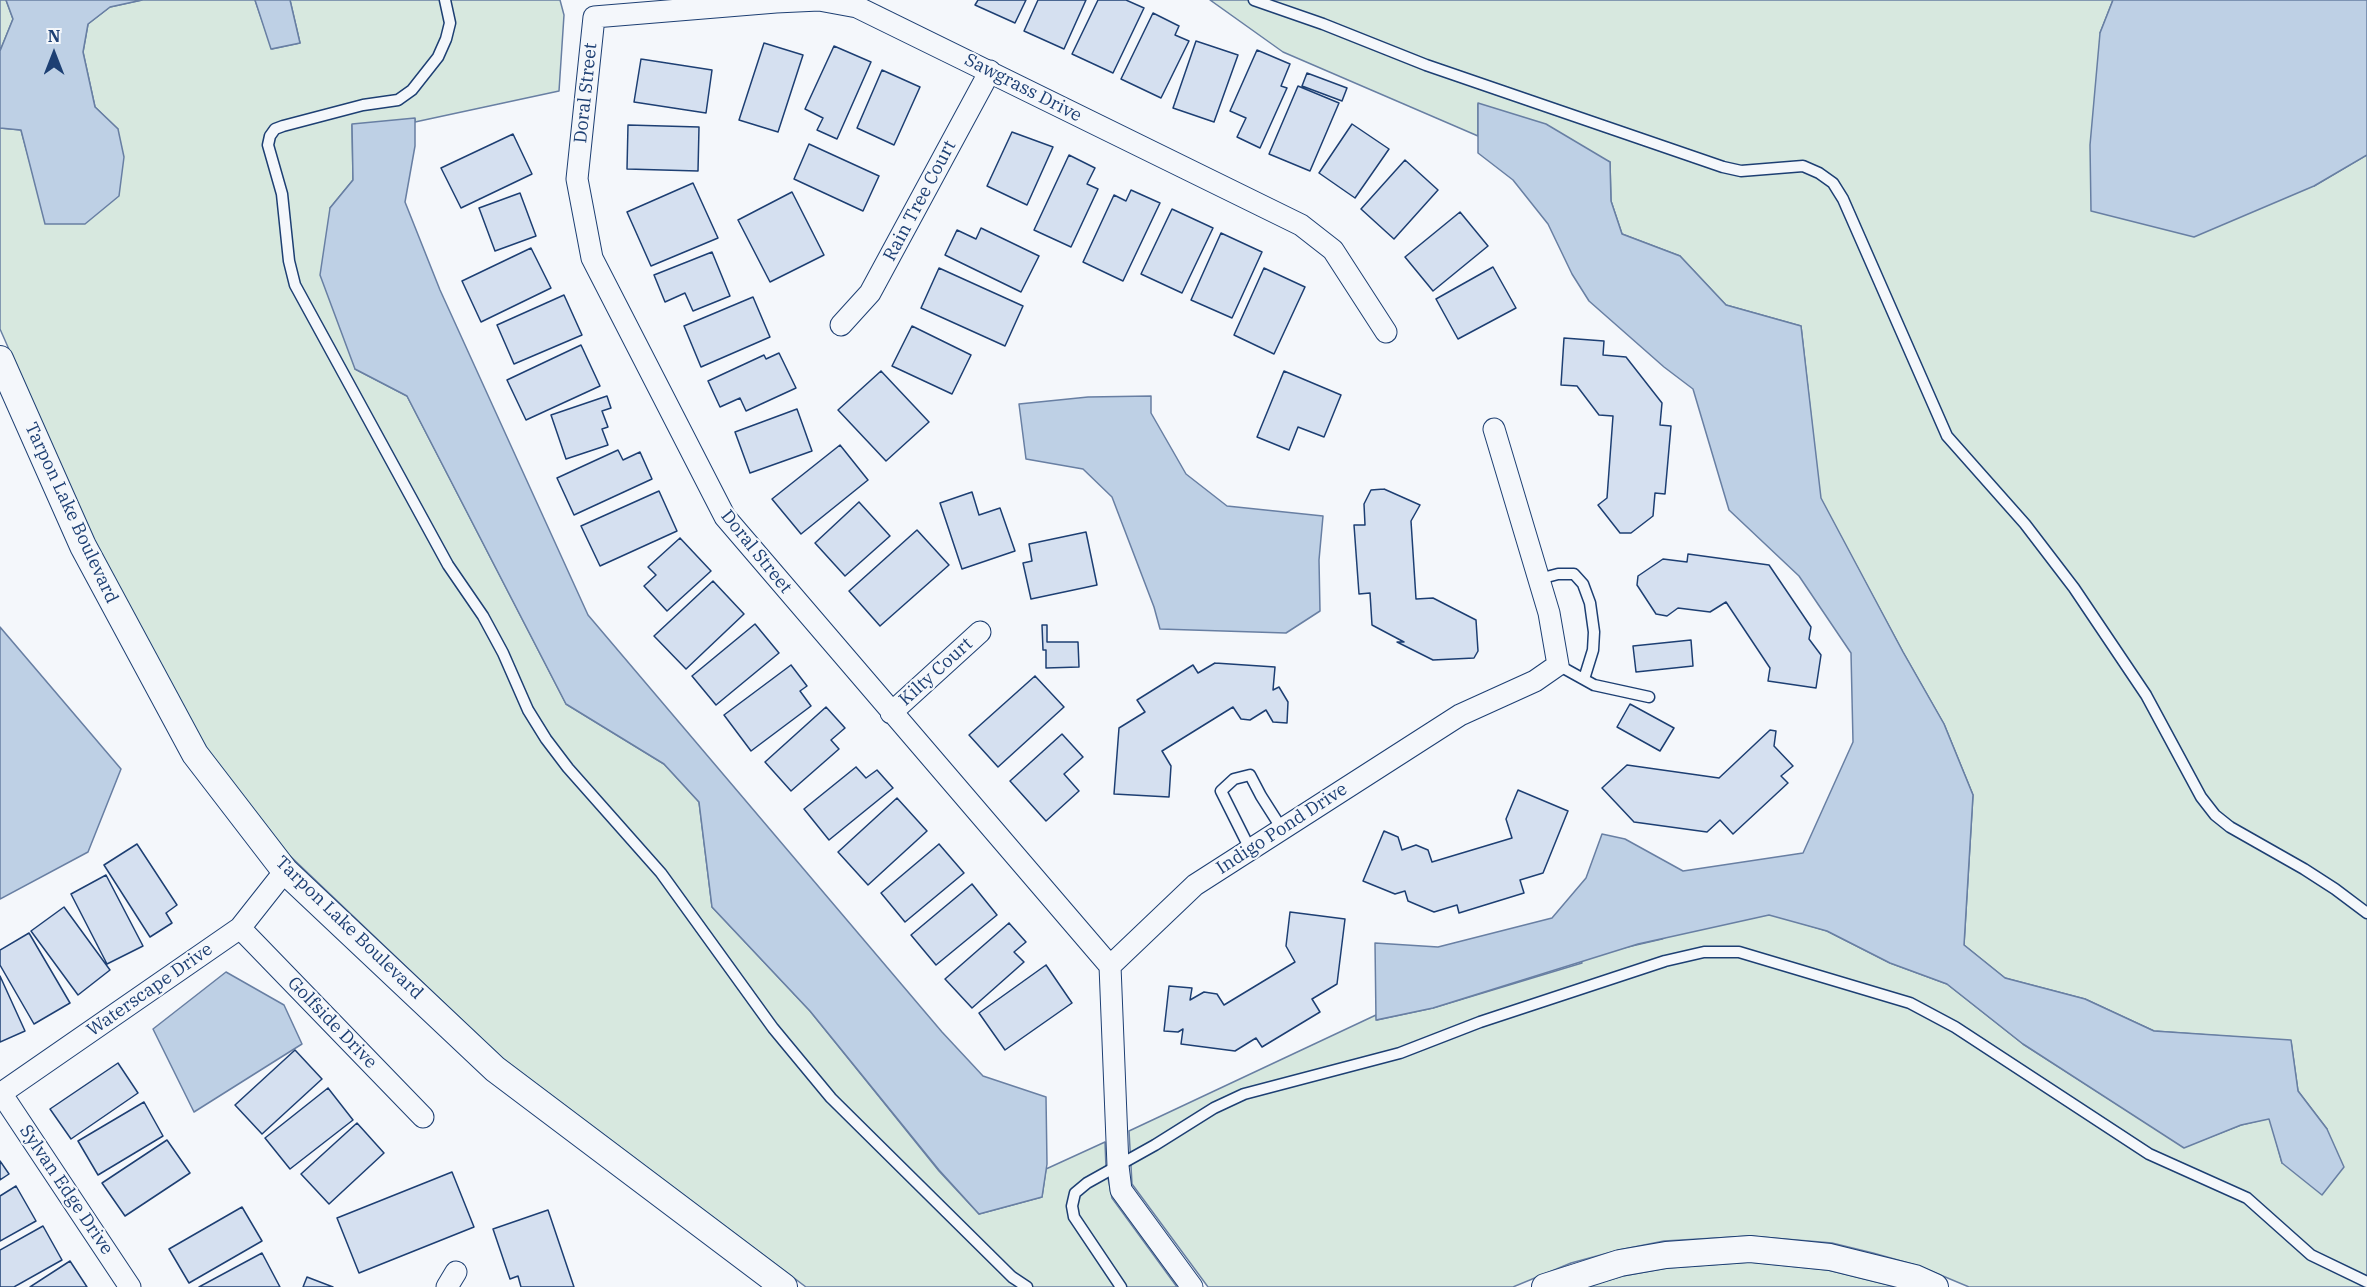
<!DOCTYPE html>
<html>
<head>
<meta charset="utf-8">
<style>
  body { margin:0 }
  #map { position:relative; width:2367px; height:1287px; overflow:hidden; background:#f4f7fb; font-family:"IBM Plex Serif",serif }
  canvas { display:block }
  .north { position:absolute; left:24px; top:24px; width:60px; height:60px; -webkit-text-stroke:4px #f4f7fb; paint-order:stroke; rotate:0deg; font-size:16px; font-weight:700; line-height:24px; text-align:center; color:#1d3f73 }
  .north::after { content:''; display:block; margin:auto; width:21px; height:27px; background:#1d3f73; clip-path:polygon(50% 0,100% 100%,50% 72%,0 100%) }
</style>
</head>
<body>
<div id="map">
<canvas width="2367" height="1287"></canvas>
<div class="north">N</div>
</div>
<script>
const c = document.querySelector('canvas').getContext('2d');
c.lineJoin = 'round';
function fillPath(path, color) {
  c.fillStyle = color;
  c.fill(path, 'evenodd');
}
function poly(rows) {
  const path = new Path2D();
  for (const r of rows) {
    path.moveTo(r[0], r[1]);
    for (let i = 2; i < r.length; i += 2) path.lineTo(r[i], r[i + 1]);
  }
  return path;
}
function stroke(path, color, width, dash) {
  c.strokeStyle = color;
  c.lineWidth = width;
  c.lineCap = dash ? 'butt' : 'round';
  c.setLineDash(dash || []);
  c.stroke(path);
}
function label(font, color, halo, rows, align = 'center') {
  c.font = font + ' "IBM Plex Serif",serif';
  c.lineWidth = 4.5;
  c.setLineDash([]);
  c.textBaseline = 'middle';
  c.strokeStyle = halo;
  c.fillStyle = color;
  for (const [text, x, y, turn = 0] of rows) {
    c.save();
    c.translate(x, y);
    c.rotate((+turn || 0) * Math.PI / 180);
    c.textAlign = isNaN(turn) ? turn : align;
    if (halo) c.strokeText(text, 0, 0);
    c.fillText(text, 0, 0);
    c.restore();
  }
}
const green = poly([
  [0,0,6,0,13,19,0,51,0,0],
  [142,0,255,0,272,49,300,43,290,0,560,0,564,15,559,91,415,122,415,119,352,125,353,180,330,208,355,369,407,396,566,704,664,764,699,802,712,907,810,1011,939,1171,979,1214,1042,1197,1046,1169,1105,1142,1106,1168,1112,1198,1177,1287,806,1287,502,1058,289,855,204,746,93,540,0,329,0,128,21,130,33,174,118,129,95,107,83,52,88,24,110,7,142,0],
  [1210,0,2113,0,2100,33,2314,186,2367,155,2367,1287,1969,1287,1919,1266,1873,1253,1832,1243,1750,1236,1664,1241,1619,1250,1571,1263,1513,1287,1208,1287,1132,1184,1129,1131,1376,1015,1377,1020,1433,1008,1582,963,1580,958,1662,939,1735,903,1827,931,1890,963,1947,984,2023,1044,2184,1147,2241,1125,2270,1118,2282,1163,2327,1129,2298,1091,2291,1041,2154,1031,2085,999,2005,978,1964,945,1973,795,1944,724,1903,652,1820,498,1801,326,1726,305,1680,256,1622,234,1611,201,1610,162,1478,104,1478,136,1283,52,1210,0],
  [1750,1262,1828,1270,1897,1287,1585,1287,1623,1276,1667,1268,1750,1262]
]);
fillPath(green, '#d7e8df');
stroke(green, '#687fa3', 1.5);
const water = poly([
  [6,0,142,0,110,7,88,24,83,52,95,107,118,129,124,157,119,196,85,224,45,224,21,130,0,128,0,51,13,19,6,0],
  [255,0,290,0,300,43,271,49,255,0],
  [2113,0,2367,0,2367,155,2314,186,2194,237,2091,211,2090,145,2100,33,2113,0],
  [1478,103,1546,124,1610,162,1611,201,1622,234,1680,256,1726,305,1801,326,1821,498,1903,652,1944,724,1973,795,1964,945,2005,978,2085,999,2154,1031,2291,1040,2298,1091,2327,1129,2344,1167,2322,1195,2282,1163,2269,1119,2241,1125,2184,1148,2023,1044,1947,984,1890,963,1827,931,1769,915,1638,944,1433,1008,1376,1020,1375,943,1438,947,1552,918,1586,878,1602,834,1625,839,1683,871,1803,853,1853,742,1851,653,1799,576,1729,510,1693,389,1664,367,1589,301,1572,274,1548,224,1513,180,1478,153,1478,103],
  [415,118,415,146,405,202,440,290,588,615,942,1032,983,1076,1046,1097,1047,1164,1042,1197,979,1214,939,1170,810,1011,712,907,699,802,664,764,566,704,407,396,355,369,320,275,330,208,353,180,352,124,415,118],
  [1151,396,1151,413,1186,474,1227,506,1323,516,1319,560,1320,611,1286,633,1160,629,1154,607,1112,497,1083,469,1026,459,1019,404,1088,397,1151,396],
  [0,627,121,769,88,852,0,899,0,627],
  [226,972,284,1005,302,1044,194,1112,153,1029,226,972]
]);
fillPath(water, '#bed0e5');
stroke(water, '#687fa3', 1.5);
const building = poly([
  [978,0,1026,0,1015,23,975,5,978,0],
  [1038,0,1086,0,1064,49,1024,31,1038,0],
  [1098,0,1126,0,1144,8,1113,73,1072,54,1098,0],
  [1153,13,1179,26,1175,35,1189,41,1161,98,1121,79,1153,13],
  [1196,41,1238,55,1214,122,1173,108,1196,41],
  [764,43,803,55,778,132,739,120,764,43],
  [834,46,871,62,837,139,817,130,823,118,805,109,834,46],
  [1257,50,1290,64,1281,86,1287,88,1260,148,1237,137,1246,118,1230,111,1257,50],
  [641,59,712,70,706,113,634,102,641,59],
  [882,70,920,87,894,145,857,128,882,70],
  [1307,73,1347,88,1342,101,1302,86,1307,73],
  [1298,86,1339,103,1310,171,1269,154,1298,86],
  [1352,124,1389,149,1355,198,1319,173,1352,124],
  [628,125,699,127,698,171,627,169,628,125],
  [1012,132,1053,147,1027,205,987,186,1012,132],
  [513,134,532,174,461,208,441,168,513,134],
  [809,144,879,176,863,211,794,179,809,144],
  [1069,155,1095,168,1087,184,1098,189,1071,247,1034,230,1069,155],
  [1405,160,1438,190,1394,239,1361,209,1405,160],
  [693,183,718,238,651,266,627,212,693,183],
  [1131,190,1160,203,1123,281,1083,262,1114,195,1126,201,1131,190],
  [792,192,824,255,770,282,738,220,792,192],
  [520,193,536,236,495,251,479,208,520,193],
  [1172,209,1213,228,1182,293,1141,274,1172,209],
  [1460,212,1488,246,1433,291,1405,257,1460,212],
  [981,228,1039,256,1021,292,945,255,957,230,976,239,981,228],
  [1221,233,1262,252,1232,318,1191,300,1221,233],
  [531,248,551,288,481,322,462,281,531,248],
  [712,252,730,296,693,311,685,293,665,302,654,275,712,252],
  [1493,267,1516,308,1458,339,1436,299,1493,267],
  [939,268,1023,306,1005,346,921,308,939,268],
  [1264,268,1305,287,1274,354,1234,335,1264,268],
  [564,295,582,335,514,364,497,325,564,295],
  [753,297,770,337,701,367,684,326,753,297],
  [912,326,971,355,952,394,892,366,912,326],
  [1564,338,1604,341,1603,355,1626,357,1662,403,1660,425,1671,426,1665,494,1655,493,1653,516,1631,533,1620,533,1598,505,1607,498,1613,416,1599,415,1577,386,1561,385,1564,338],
  [581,345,600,386,526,420,507,380,581,345],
  [779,353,796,388,746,411,740,398,720,407,708,381,764,355,766,359,779,353],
  [881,371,929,422,886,461,838,410,881,371],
  [1284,371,1341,395,1324,437,1298,427,1289,450,1257,437,1284,371],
  [607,396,611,408,602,411,608,427,602,429,608,445,566,459,551,415,607,396],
  [797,409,812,451,750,473,735,432,797,409],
  [840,445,868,480,801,534,772,499,840,445],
  [618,450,623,460,640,452,652,479,574,515,557,478,618,450],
  [1384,489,1420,505,1411,521,1416,599,1433,598,1476,620,1478,651,1474,658,1433,660,1397,642,1404,642,1372,625,1370,593,1359,594,1354,525,1365,525,1364,504,1371,490,1384,489],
  [659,491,677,531,600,566,581,526,659,491],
  [972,492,979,515,1000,508,1015,551,962,569,940,503,972,492],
  [859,502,890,536,845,576,815,543,859,502],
  [917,530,949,565,880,626,849,591,917,530],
  [1086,532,1097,585,1031,599,1023,563,1032,561,1029,544,1086,532],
  [680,538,711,571,667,611,644,586,656,575,648,567,680,538],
  [1688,554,1769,565,1811,627,1809,639,1821,655,1816,688,1768,681,1770,668,1726,602,1710,612,1678,608,1667,616,1656,614,1637,585,1638,576,1663,559,1687,562,1688,554],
  [713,581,744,614,686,669,654,636,713,581],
  [755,624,779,653,716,705,692,676,755,624],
  [1042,625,1047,625,1047,642,1078,642,1079,667,1046,668,1046,650,1043,650,1042,625],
  [1691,640,1693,666,1636,672,1633,646,1691,640],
  [1215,663,1275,667,1273,690,1279,687,1288,702,1287,723,1273,722,1266,710,1250,720,1241,719,1233,707,1162,751,1171,766,1169,797,1114,794,1119,728,1145,712,1137,700,1193,665,1198,673,1215,663],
  [791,665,807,686,800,691,811,706,751,751,724,715,791,665],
  [1035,676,1064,707,998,767,969,735,1035,676],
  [1630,704,1674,728,1660,751,1617,727,1630,704],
  [826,707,845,728,831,740,839,749,791,791,765,762,826,707],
  [1770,730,1776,731,1774,746,1793,766,1781,776,1788,783,1733,834,1720,820,1707,832,1634,822,1602,788,1627,765,1719,778,1770,730],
  [1062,734,1083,757,1064,774,1079,791,1046,821,1010,781,1062,734],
  [856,767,866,778,877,770,893,788,829,840,804,809,856,767],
  [1518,790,1568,811,1543,873,1520,880,1524,893,1459,913,1457,905,1434,912,1408,901,1405,891,1395,894,1363,881,1384,831,1398,837,1402,850,1416,845,1428,850,1432,862,1512,838,1506,819,1518,790],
  [897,798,927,831,868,885,838,852,897,798],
  [137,844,177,905,166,913,172,923,150,937,104,865,137,844],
  [939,844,964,873,905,922,881,893,939,844],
  [106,875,143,946,107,964,71,894,106,875],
  [972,884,997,915,936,965,911,935,972,884],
  [64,907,110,970,78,995,31,931,64,907],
  [1290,912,1345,919,1337,984,1312,999,1320,1012,1262,1047,1256,1038,1235,1051,1181,1044,1183,1029,1178,1032,1164,1031,1169,986,1192,988,1190,1000,1204,992,1217,994,1224,1005,1295,962,1286,946,1290,912],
  [1009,923,1026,942,1014,952,1024,962,972,1008,945,979,1009,923],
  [29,933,70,1003,34,1024,0,965,0,950,29,933],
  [1046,965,1072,1003,1005,1050,979,1013,1046,965],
  [0,976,25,1031,0,1042,0,976],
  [295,1050,322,1079,262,1134,235,1105,295,1050],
  [118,1063,138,1093,71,1139,50,1109,118,1063],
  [328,1088,353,1120,290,1169,265,1138,328,1088],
  [144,1102,163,1136,98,1175,78,1141,144,1102],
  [357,1123,384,1153,329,1204,301,1174,357,1123],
  [167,1140,190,1173,125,1216,102,1183,167,1140],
  [0,1161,9,1174,0,1180,0,1161],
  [452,1172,474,1227,359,1273,337,1218,452,1172],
  [16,1186,36,1221,0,1241,0,1196,16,1186],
  [242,1207,262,1241,189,1283,169,1249,242,1207],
  [548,1210,574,1287,521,1287,518,1276,510,1279,493,1229,548,1210],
  [43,1226,62,1260,14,1287,0,1287,0,1250,43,1226],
  [262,1253,280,1287,199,1287,262,1253],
  [70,1261,87,1287,30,1287,70,1261],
  [307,1277,333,1287,303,1287,307,1277]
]);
fillPath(building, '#d5e0f0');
stroke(building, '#1d3f73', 1.5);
const service = poly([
  [445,0,450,23,446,39,438,57,412,90,398,100,363,105,283,126,275,129,270,136,268,145,282,194,289,261,295,285,448,565,483,616,503,653,528,710,546,739,568,768,661,873,773,1028,831,1098,1012,1277,1027,1287],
  [1254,0,1323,24,1426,65,1723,167,1741,171,1803,166,1819,173,1833,183,1843,199,1947,436,2025,524,2074,588,2146,695,2201,797,2215,815,2230,827,2304,869,2335,889,2367,913],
  [1539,579,1558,574,1574,574,1583,584,1590,603,1594,632,1593,650,1584,679],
  [1558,665,1594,685,1649,697],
  [1250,849,1221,791,1234,779,1250,775,1261,796,1282,829],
  [1121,1287,1074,1217,1072,1206,1075,1193,1087,1183,1155,1145,1214,1108,1244,1094,1400,1053,1480,1022,1665,961,1704,952,1739,952,1910,1003,1955,1027,2149,1154,2247,1198,2311,1255,2367,1282]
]);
const minor = poly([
  [841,325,870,293,990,71],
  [891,713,980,632],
  [240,928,423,1117],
  [1110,966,725,517,592,258,577,179,594,17,776,2,819,0,857,7,1301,225,1333,250,1386,332],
  [1,1093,130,1287],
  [0,1094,240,928,285,871],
  [447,1287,456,1272],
  [1192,1287,1121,1190,1118,1166,1110,966,1195,885,1460,715,1535,681,1558,665,1549,613,1494,429]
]);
const tertiary = poly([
  [0,359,83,546,195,754,285,871,495,1069,784,1287],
  [1545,1287,1620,1263,1666,1255,1750,1249,1830,1257,1915,1278,1935,1287]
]);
stroke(service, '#1d3f73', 13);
stroke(minor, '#1d3f73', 23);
stroke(tertiary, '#1d3f73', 28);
stroke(service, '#f4f7fb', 10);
stroke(minor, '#f4f7fb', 21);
stroke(tertiary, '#f4f7fb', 26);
label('18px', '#1d3f73', '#f4f7fb', [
  ["Sawgrass Drive",1023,88,27],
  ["Doral Street",586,93,-84],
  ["Rain Tree Court",920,201,-62],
  ["Tarpon Lake Boulevard",71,513,65],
  ["Doral Street",756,552,51],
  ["Kilty Court",936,672,-42],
  ["Indigo Pond Drive",1282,829,-33],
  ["Tarpon Lake Boulevard",349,928,44],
  ["Waterscape Drive",150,990,-35],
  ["Golfside Drive",332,1023,46],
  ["Sylvan Edge Drive",66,1190,56]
]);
</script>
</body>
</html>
